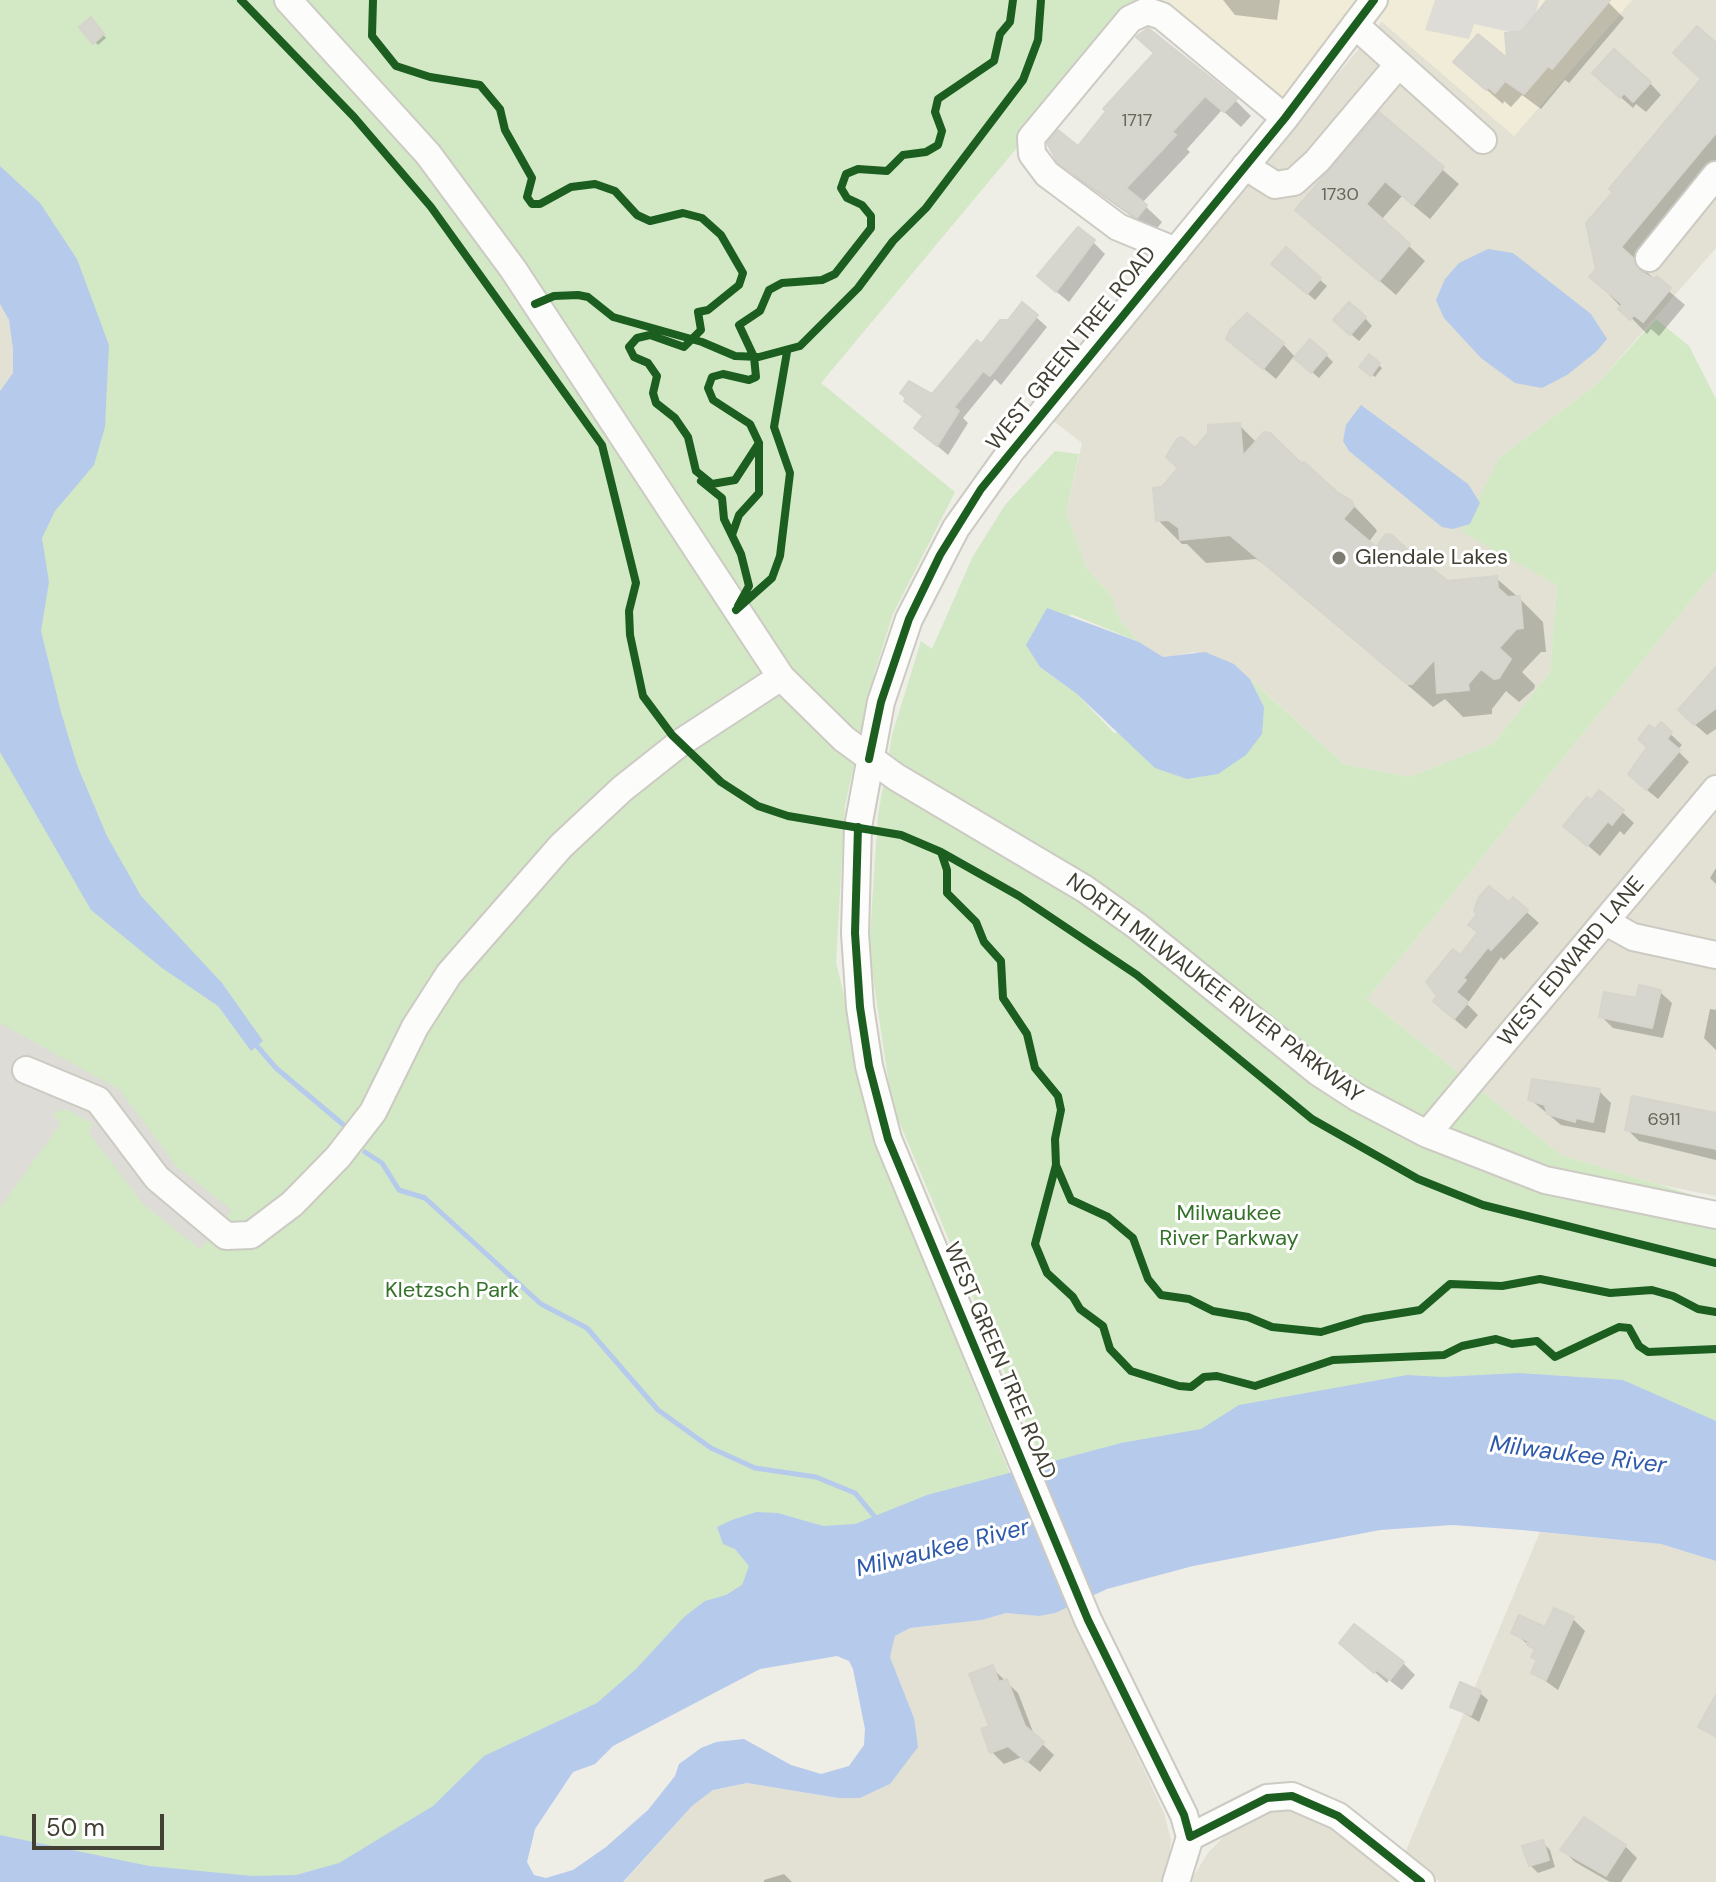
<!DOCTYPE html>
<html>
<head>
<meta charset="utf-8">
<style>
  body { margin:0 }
  #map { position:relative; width:1716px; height:1882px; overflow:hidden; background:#eeede6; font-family:"DM Sans",sans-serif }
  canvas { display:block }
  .scale { position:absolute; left:32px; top:1814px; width:132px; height:36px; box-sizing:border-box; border:4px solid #424033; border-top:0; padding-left:10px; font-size:24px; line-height:28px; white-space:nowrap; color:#424033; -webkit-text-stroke:6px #fff; paint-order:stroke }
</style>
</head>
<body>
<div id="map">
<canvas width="1716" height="1882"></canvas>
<div class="scale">50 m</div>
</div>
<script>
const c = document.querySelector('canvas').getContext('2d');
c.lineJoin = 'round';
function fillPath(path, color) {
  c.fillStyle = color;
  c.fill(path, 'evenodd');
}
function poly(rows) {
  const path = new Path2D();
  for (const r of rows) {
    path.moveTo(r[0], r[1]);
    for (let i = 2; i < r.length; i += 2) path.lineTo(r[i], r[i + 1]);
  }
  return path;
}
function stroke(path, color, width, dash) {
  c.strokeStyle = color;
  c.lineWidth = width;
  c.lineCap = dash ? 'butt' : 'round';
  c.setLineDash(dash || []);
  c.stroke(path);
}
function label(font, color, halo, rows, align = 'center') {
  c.font = font + ' "DM Sans",sans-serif';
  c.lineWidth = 6;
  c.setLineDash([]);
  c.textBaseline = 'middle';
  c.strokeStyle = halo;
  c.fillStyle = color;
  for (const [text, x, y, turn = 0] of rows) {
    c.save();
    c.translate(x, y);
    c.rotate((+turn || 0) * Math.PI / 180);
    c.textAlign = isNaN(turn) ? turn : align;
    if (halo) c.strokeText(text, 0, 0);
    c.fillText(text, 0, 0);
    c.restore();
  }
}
fillPath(poly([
  [1632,0,1716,0,1716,248,1598,383,1499,458,1463,531,1557,585,1550,672,1493,744,1409,777,1344,764,1234,664,1194,652,1163,658,1139,642,1120,620,1111,595,1087,569,1066,512,1082,443,1051,419,1382,21,1514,136],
  [0,304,9,320,13,350,13,373,0,391],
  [1716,570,1716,1196,1657,1184,1561,1155,1367,999],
  [1540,1532,1661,1544,1716,1561,1716,1882,1440,1882,1405,1853],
  [1068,1607,1164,1813,1171,1840,1166,1882,624,1882,692,1806,713,1790,747,1783,838,1798,860,1798,890,1784,914,1718,890,1657,895,1636,910,1628,982,1620,1006,1613,1039,1616],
  [1291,1805,1326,1820,1406,1882,1190,1882,1208,1853,1238,1822]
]), '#e2e1d3');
fillPath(poly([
  [1165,0,1632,0,1514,136,1367,9,1291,111]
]), '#f1ecd8');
fillPath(poly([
  [0,0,1140,0,821,383,955,492,893,614,874,674,845,806,836,962,884,1163,1010,1474,703,1666,423,1882,0,1882,0,463,51,414,0,243],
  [1656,319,1689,346,1716,399,1716,570,1367,999,1561,1155,1716,1202,1716,1500,1046,1470,892,1105,869,950,878,815,892,735,921,641,932,649,973,556,1005,505,1055,451,1079,454,1066,512,1087,569,1111,595,1120,620,1139,642,1071,614,1040,667,1077,694,1114,733,1264,707,1250,679,1344,764,1409,777,1493,744,1550,672,1557,585,1462,532,1499,458,1598,383]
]), '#d3e9c6');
fillPath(poly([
  [1435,0,1539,0,1536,13,1519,34,1474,24,1469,39,1425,30],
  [0,1023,120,1090,177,1167,232,1210,200,1249,144,1205,88,1132,94,1124,66,1109,52,1114,61,1123,0,1208]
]), '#dddcd6');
fillPath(poly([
  [0,166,40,203,77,259,109,345,105,427,94,465,55,511,42,538,49,582,41,631,61,712,77,765,107,836,141,896,222,983,263,1041,251,1051,218,1006,162,968,91,910,0,752,0,391,13,373,13,350,9,320,0,304],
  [1488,249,1513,253,1591,314,1607,339,1596,352,1567,375,1542,388,1515,383,1481,358,1444,318,1436,300,1445,279,1459,263],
  [1361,405,1468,484,1480,503,1470,524,1453,529,1442,527,1349,451,1343,441,1346,425],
  [1047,608,1139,642,1163,657,1205,652,1234,664,1250,679,1264,707,1262,734,1246,755,1218,774,1187,779,1155,768,1077,694,1040,667,1026,645],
  [1519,1373,1623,1380,1716,1421,1716,1561,1661,1544,1522,1530,1453,1525,1380,1530,1193,1566,1107,1589,1055,1613,1039,1616,1006,1613,982,1620,910,1628,895,1636,890,1657,914,1718,918,1747,890,1784,860,1798,838,1798,747,1783,713,1790,692,1806,623,1882,0,1882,0,1835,149,1866,252,1876,296,1875,339,1863,433,1806,484,1756,597,1703,636,1669,684,1617,705,1601,726,1595,742,1585,749,1566,735,1549,723,1544,717,1527,732,1520,756,1512,778,1513,823,1526,855,1524,927,1495,1121,1443,1201,1429,1239,1405,1407,1375,1443,1377],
  [837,1656,849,1661,853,1669,865,1729,864,1745,849,1766,821,1774,791,1765,744,1739,716,1742,701,1748,679,1764,675,1776,648,1810,606,1847,573,1870,546,1878,534,1875,527,1862,535,1829,573,1772,595,1764,613,1746,760,1669]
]), '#b6caec');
fillPath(poly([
  [1223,0,1280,0,1277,20,1235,15],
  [1550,0,1608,2,1624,18,1569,83,1565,80,1541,109,1522,95,1511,107,1504,101,1503,104,1455,62,1509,63,1523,33],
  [91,20,106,38,98,45,82,27],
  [1716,46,1716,167,1636,263,1685,305,1659,336,1651,329,1647,334,1592,277,1703,80],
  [1156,54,1235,100,1251,116,1241,127,1222,110,1187,149,1190,152,1142,203,1162,222,1154,232,1077,178,1060,161,1078,149],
  [1650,83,1661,95,1646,112,1636,104,1633,108,1607,85],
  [1379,115,1459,184,1430,219,1402,196,1381,220,1425,261,1396,295,1298,210],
  [1093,242,1105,254,1069,302,1052,288],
  [1281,271,1319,279,1327,286,1315,300],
  [1023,305,1047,327,1001,385,995,379,963,418,968,423,948,455,916,428,924,417,907,401,933,397],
  [1365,318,1372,326,1359,341,1344,328],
  [1229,339,1283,344,1296,358,1326,355,1333,362,1319,378,1304,365,1294,356,1276,379],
  [1369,357,1382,368,1375,377,1362,367],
  [1239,425,1257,443,1351,503,1375,528,1377,531,1368,543,1376,549,1424,569,1447,583,1496,578,1519,598,1543,622,1546,652,1541,652,1522,672,1535,685,1534,689,1519,702,1506,691,1492,709,1492,714,1463,717,1445,699,1433,707,1279,574,1256,559,1206,563,1187,544,1182,544,1158,520,1163,489,1195,450],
  [1716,675,1716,729,1707,735,1692,722],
  [1661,725,1682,745,1677,750,1689,762,1658,799,1641,785,1655,732],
  [1622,812,1634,823,1624,835,1620,831,1600,856,1578,837],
  [1716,868,1716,884,1710,878],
  [1513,900,1539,923,1504,960,1501,957,1467,1004,1478,1015,1466,1029,1447,1013,1460,958],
  [1660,992,1672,1003,1663,1038,1613,1028,1601,1016],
  [1710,1009,1716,1010,1716,1050,1704,1038],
  [1599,1091,1611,1103,1605,1133,1561,1125,1530,1099],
  [1716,1119,1716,1160,1639,1141,1627,1129],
  [1555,1611,1573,1619,1585,1631,1558,1690,1533,1672,1538,1662,1533,1657,1536,1651,1513,1632,1546,1630],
  [1354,1654,1403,1663,1415,1675,1402,1690,1389,1680,1387,1683],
  [992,1668,1018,1693,1035,1737,1054,1755,1040,1772,1022,1757,1004,1764,992,1752,984,1731,992,1728],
  [1480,1693,1488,1700,1479,1722,1452,1706],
  [1542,1842,1550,1850,1555,1867,1538,1873,1530,1865],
  [1625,1846,1637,1858,1621,1882,1610,1882,1575,1862,1563,1850],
  [784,1874,792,1882,764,1882,764,1880]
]), '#0003');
stroke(poly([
  [257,1046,276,1068,346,1127],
  [365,1152,382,1163,399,1190,425,1198,541,1304,587,1328,658,1410,711,1448,755,1468,816,1477,855,1493,880,1523]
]), '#b6caec', 5);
const building = poly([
  [1547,0,1610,0,1552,69,1548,66,1524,94,1505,81,1495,93,1488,87,1486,90,1453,62,1478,34,1507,58,1505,33,1522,31,1547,0],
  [91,17,104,34,93,44,79,27,91,17],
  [1697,26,1716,43,1716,133,1621,247,1633,258,1640,271,1654,279,1657,276,1671,288,1643,322,1634,315,1630,320,1618,309,1622,304,1589,277,1596,269,1586,223,1613,192,1609,189,1701,79,1673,53,1697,26],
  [1148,28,1237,99,1224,112,1205,96,1172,132,1176,135,1126,188,1147,205,1137,218,1058,163,1047,143,1058,130,1078,146,1106,111,1103,109,1154,53,1136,37,1148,28],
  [1614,49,1651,82,1633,102,1624,93,1620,98,1592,73,1614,49],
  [1379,112,1444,167,1413,205,1385,181,1366,204,1410,244,1379,281,1295,210,1379,112],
  [1078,227,1095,240,1056,292,1037,276,1078,227],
  [1286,247,1321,278,1307,294,1271,264,1286,247],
  [1022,302,1038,315,990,376,983,371,954,407,959,411,937,446,914,428,923,416,904,401,906,398,900,393,909,381,932,394,977,340,981,344,1000,320,1008,320,1022,302],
  [1349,302,1366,317,1350,335,1333,320,1349,302],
  [1247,313,1284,343,1263,369,1226,339,1230,330,1247,313],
  [1310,339,1327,354,1311,373,1294,358,1310,339],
  [1369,354,1380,363,1371,376,1359,367,1369,354],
  [1240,423,1243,456,1264,432,1270,433,1302,464,1304,462,1337,492,1352,501,1354,506,1343,519,1376,547,1386,534,1392,535,1424,566,1426,564,1448,581,1497,576,1498,588,1508,597,1520,596,1523,628,1516,629,1499,648,1511,659,1499,678,1494,679,1481,669,1468,684,1469,690,1437,693,1435,659,1412,684,1407,684,1230,535,1180,540,1179,528,1168,520,1156,521,1153,488,1162,487,1178,468,1166,457,1177,439,1182,437,1195,448,1208,433,1208,425,1240,423],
  [1716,667,1716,708,1694,725,1678,710,1716,667],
  [1661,722,1672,732,1667,739,1680,750,1646,790,1628,774,1647,747,1638,739,1649,725,1655,729,1661,722],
  [1599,790,1624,810,1612,825,1608,821,1587,846,1563,826,1587,797,1591,800,1599,790],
  [1489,886,1509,902,1513,897,1528,910,1491,950,1488,947,1463,978,1466,980,1456,992,1468,1002,1454,1019,1433,1001,1437,996,1426,982,1453,949,1460,955,1478,932,1468,925,1477,914,1474,911,1479,897,1489,886],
  [1639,985,1661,990,1652,1028,1599,1017,1604,992,1636,998,1639,985],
  [1532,1079,1600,1089,1593,1122,1576,1118,1575,1122,1547,1114,1545,1105,1528,1100,1532,1079],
  [1632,1096,1716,1113,1716,1149,1625,1130,1632,1096],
  [1554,1608,1574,1617,1546,1680,1531,1673,1537,1660,1531,1657,1535,1649,1527,1645,1528,1641,1511,1633,1519,1615,1545,1627,1554,1608],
  [1354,1624,1404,1662,1390,1680,1377,1670,1374,1673,1339,1643,1354,1624],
  [993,1665,999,1682,1007,1679,1025,1726,1044,1742,1027,1762,1008,1746,990,1753,981,1729,989,1726,969,1674,993,1665],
  [1460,1682,1481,1691,1471,1715,1450,1707,1460,1682],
  [1716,1695,1716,1737,1698,1727,1716,1695],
  [1584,1817,1626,1845,1606,1876,1560,1850,1584,1817],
  [1543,1840,1549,1860,1529,1866,1522,1846,1543,1840]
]);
fillPath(building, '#d7d6ce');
stroke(building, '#d6d4cc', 2);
const minor = poly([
  [288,0,428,154,513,269,781,677,844,739,896,777,1085,889,1137,926,1318,1072,1358,1098,1427,1134,1545,1180,1716,1215],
  [1355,25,1483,140],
  [1245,166,1275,185,1294,182,1317,161,1398,65],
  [1176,251,1118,227,1047,174,1032,154,1031,138,1130,19,1147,11,1162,16,1285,118],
  [1649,258,1716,175],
  [1606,922,1633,937,1716,955],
  [26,1070,98,1100,157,1178,226,1236,251,1235,292,1204,338,1157,373,1112,415,1027,449,974,561,846,622,789,680,743,781,677],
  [1427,1134,1716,789],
  [1190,1837,1267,1798,1292,1796,1338,1816,1421,1882],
  [1176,1882,1190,1837,1184,1815,1088,1620,888,1139,869,1066,860,1007,855,933,858,827,881,702,909,619,956,528,1011,451,1285,118,1374,0]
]);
stroke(minor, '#cccac3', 30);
stroke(minor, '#fcfcfb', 26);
stroke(poly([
  [241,0,354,117,431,207,602,445,636,583,629,611,630,635,643,696,672,735,721,782,758,806,788,816,901,835,941,852,1019,896,1137,975,1312,1119,1418,1179,1483,1205,1716,1263],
  [373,0,372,36,396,66,430,77,480,85,500,109,505,130,532,178,527,197,532,204,540,204,571,187,595,184,615,191,637,215,650,221,683,213,702,218,721,235,743,273,739,285,708,310,698,312,701,330,684,347,650,335,637,338,629,347,634,357,648,363,657,376,653,393,656,403,675,418,688,437,696,471,712,484,735,480,759,443],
  [535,304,554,296,578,295,588,297,613,317,702,342,735,356,759,357,800,346,858,288,893,241,926,208,1023,80,1038,40,1041,0],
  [701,481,722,498,724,519,741,554,749,586,738,606],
  [732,535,739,515,759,493,759,443,750,424,713,400,708,388,712,377,723,374,749,380,756,377,754,357,739,325,760,311,769,290,782,283,822,280,835,274,871,228,871,216,862,205,847,198,841,188,846,174,858,169,887,171,903,155,926,152,938,145,942,131,935,112,938,99,994,61,1000,34,1010,22,1013,0],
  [736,610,772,578,780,556,790,473,774,427,787,352],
  [869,759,881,702,909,619,940,555,981,489,1285,118,1374,0],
  [858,827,855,933,860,1007,869,1066,888,1139,1088,1620,1184,1815,1190,1837,1267,1798,1292,1796,1338,1816,1421,1882],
  [941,852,947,870,947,893,976,922,984,942,1001,961,1003,998,1027,1034,1035,1068,1058,1096,1061,1110,1055,1139,1056,1165,1035,1244,1047,1273,1073,1297,1080,1309,1103,1326,1110,1349,1131,1371,1179,1386,1191,1387,1204,1377,1217,1376,1255,1386,1333,1360,1444,1355,1462,1346,1496,1339,1512,1344,1537,1341,1555,1357,1619,1327,1629,1328,1639,1346,1648,1352,1716,1349],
  [1056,1165,1071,1200,1108,1217,1133,1238,1148,1279,1161,1295,1189,1299,1213,1311,1248,1317,1272,1327,1321,1332,1364,1319,1420,1310,1450,1284,1502,1286,1540,1279,1610,1293,1652,1290,1673,1296,1698,1309,1716,1312]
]), '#1b5e20', 8);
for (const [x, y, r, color] of [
  [1339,558,8,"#7e7d72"]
]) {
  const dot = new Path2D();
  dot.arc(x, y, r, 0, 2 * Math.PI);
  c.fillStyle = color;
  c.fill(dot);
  stroke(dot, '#fff', 3);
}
label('18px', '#68665a', null, [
  ["1717",1137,121],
  ["1730",1340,195],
  ["6911",1664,1120]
]);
label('22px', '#424033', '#fff', [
  ["WEST GREEN TREE ROAD",1072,349,-51],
  ["WEST EDWARD LANE",1572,962,-50],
  ["NORTH MILWAUKEE RIVER PARKWAY",1214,989,37],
  ["WEST GREEN TREE ROAD",999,1361,67]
]);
label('22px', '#424033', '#fff', [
  ["Glendale Lakes",1355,558]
], 'left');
label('22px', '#337228', '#fff', [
  ["Milwaukee",1229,1214],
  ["River Parkway",1229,1239],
  ["Kletzsch Park",452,1291]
]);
label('italic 24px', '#2f5aab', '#fff', [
  ["Milwaukee River",1578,1456,7],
  ["Milwaukee River",943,1549,-14]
]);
</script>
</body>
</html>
